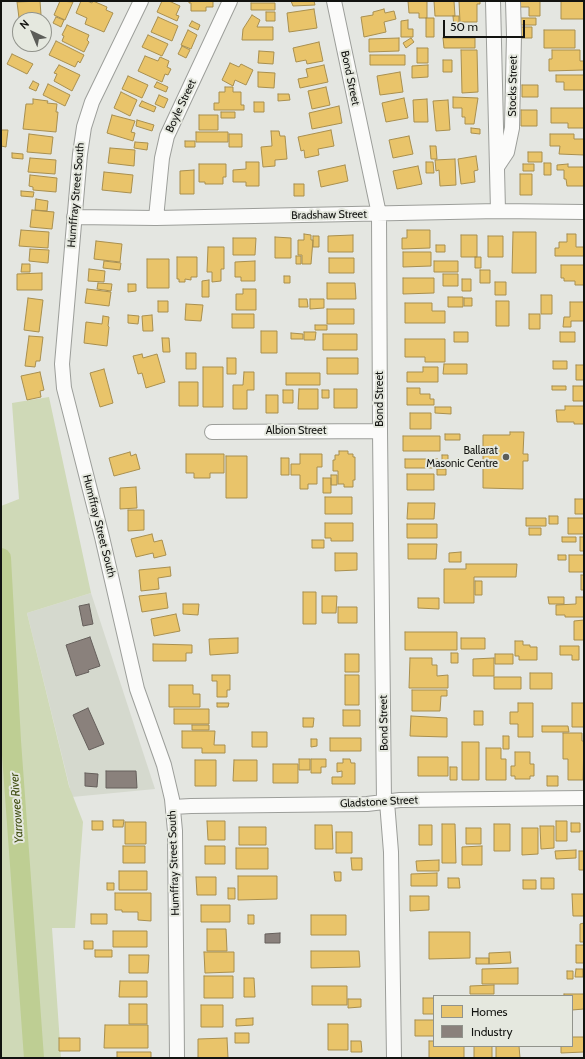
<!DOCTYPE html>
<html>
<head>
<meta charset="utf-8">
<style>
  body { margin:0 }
  #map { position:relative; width:585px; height:1059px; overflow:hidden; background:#e4e6e1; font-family:Cabin,sans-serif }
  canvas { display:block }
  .frame { position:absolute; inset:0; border:2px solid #121310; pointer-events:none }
  .legend { position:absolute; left:433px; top:995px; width:140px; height:52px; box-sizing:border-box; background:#e5e8df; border:1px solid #91938c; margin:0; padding:5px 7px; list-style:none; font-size:12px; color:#121310 }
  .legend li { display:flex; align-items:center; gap:8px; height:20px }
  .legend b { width:20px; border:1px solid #91938c }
  .north { position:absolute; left:12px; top:12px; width:40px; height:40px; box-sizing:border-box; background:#e5e8df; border:1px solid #91938c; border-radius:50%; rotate:316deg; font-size:11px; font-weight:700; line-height:16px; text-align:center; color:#121310 }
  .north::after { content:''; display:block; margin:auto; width:14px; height:18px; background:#5c5d59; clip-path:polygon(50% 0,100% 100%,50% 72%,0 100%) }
  .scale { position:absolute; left:443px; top:20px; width:82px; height:18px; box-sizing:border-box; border:2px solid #121310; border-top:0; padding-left:5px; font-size:12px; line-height:14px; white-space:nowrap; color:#121310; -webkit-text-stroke:3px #e5e8df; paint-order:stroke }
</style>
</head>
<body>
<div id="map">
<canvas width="585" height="1059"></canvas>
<div class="frame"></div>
<ul class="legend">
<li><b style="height:11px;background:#e9c46a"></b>Homes</li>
<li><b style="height:11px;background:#8a817c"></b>Industry</li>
</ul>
<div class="north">N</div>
<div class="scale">50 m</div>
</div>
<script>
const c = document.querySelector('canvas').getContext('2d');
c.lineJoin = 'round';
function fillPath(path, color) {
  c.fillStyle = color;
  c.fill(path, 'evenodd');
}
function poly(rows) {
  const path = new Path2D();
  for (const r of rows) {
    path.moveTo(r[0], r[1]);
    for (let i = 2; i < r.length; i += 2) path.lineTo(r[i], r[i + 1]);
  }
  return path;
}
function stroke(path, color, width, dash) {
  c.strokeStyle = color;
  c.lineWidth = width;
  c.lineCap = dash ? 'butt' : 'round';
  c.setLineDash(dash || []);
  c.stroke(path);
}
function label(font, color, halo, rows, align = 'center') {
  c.font = font + ' Cabin,sans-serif';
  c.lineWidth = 4;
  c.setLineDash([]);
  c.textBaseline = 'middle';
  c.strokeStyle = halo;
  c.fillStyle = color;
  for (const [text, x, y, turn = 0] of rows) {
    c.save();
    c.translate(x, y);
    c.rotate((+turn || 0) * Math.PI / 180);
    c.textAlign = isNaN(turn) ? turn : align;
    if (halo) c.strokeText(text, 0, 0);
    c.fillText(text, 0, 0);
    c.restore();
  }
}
fillPath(poly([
  [91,593,155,789,72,797,27,613]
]), '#d5d9ce');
fillPath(poly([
  [49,397,91,593,27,613,69,786,83,822,75,928,52,928,61,1058,1,1058,1,506,19,499,12,403]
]), '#cfd9b7');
const homes = poly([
  [40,1,41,15,19,18,17,2,40,1],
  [60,1,73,2,65,20,54,15,60,1],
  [81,1,87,1,92,3,93,1,107,7,106,10,113,13,104,32,85,24,87,18,76,13,81,1],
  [162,1,169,1,180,6,176,15,179,16,177,21,157,12,162,1],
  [189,1,213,1,213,7,206,7,206,11,191,11,191,3,189,3,189,1],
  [291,1,314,1,315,5,293,6,291,1],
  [408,1,427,1,427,18,419,18,419,13,409,13,408,1],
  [434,1,454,1,455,16,435,16,434,1],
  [459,1,480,1,480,4,477,4,477,22,460,22,459,1],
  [518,1,540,1,540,16,529,16,529,7,518,7,518,1],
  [561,1,584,1,584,19,561,19,561,1],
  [251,3,275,3,275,10,251,10,251,3],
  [314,9,317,28,289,32,287,13,314,9],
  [384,9,385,13,394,11,396,19,384,22,386,32,364,37,361,17,373,15,373,12,384,9],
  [266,12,275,12,275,21,266,21,266,12],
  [252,15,260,20,257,27,273,27,273,40,242,40,243,29,252,15],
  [453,16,459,16,459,27,454,27,453,16],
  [56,17,64,20,61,27,53,23,56,17],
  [158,17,178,26,172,41,151,32,158,17],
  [426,18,434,18,434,37,426,37,426,18],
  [519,18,536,18,536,25,519,25,519,18],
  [408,20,408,29,413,29,413,37,401,37,401,21,408,20],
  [192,21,200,25,198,30,189,26,192,21],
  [67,25,89,35,87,40,89,42,84,52,62,41,64,36,62,35,67,25],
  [519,27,532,27,532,38,519,38,519,27],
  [188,30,197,35,191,49,181,45,188,30],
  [544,30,575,30,575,48,544,48,544,30],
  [148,35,168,44,162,56,142,47,148,35],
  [399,38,399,51,369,52,369,39,399,38],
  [411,38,414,42,406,48,403,43,411,38],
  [443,38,475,38,475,48,444,48,443,38],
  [56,41,84,55,80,63,78,61,75,67,49,55,56,41],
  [319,42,323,61,307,64,306,60,296,62,293,48,319,42],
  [182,46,190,50,186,58,178,54,182,46],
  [417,48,428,48,428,63,417,63,417,48],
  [461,50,477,50,478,92,462,93,461,50],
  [552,50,580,50,580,61,584,61,584,70,549,71,549,59,552,59,552,50],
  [259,51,274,52,273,64,258,63,259,51],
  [12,54,33,64,27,74,7,64,12,54],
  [370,55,405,55,405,65,370,65,370,55],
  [145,56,158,61,160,57,169,61,167,67,171,69,168,75,165,74,162,82,138,71,145,56],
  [443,60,452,60,452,72,443,72,443,60],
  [230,63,239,67,241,64,253,70,246,85,235,80,233,86,222,80,230,63],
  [59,65,80,75,72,91,54,81,57,74,54,73,59,65],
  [324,65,328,82,300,88,298,79,308,77,306,69,324,65],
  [428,65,428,77,412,78,412,66,428,65],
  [258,72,275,73,274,88,258,87,258,72],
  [400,72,403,92,380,95,377,76,400,72],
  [556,75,584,75,584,90,564,90,564,82,556,82,556,75],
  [128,76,148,85,142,98,122,89,128,76],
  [33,81,39,84,36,91,29,88,33,81],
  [157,82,168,87,166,92,154,87,157,82],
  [48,84,70,95,65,106,43,95,48,84],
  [522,85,538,85,538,97,522,97,522,85],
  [225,87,233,87,233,92,241,92,241,105,244,105,244,110,214,110,214,103,219,103,219,92,225,92,225,87],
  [326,87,330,105,312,109,308,91,326,87],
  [121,92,137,100,130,116,114,108,121,92],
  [278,94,289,94,290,100,278,101,278,94],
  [159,95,168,99,164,108,155,104,159,95],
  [453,97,478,98,474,124,465,124,465,117,462,117,462,108,453,108,453,97],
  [404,98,408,118,386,122,382,103,404,98],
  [33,99,48,101,47,103,57,104,56,112,58,112,56,132,23,129,26,104,33,104,33,99],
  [427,99,428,122,414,122,413,100,427,99],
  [448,100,450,130,436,131,433,101,448,100],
  [142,101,156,107,154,112,139,106,142,101],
  [254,102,264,102,264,112,254,112,254,102],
  [339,106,342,123,312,129,309,113,339,106],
  [551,108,584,108,584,128,568,128,568,123,551,123,551,108],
  [521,110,537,110,537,126,521,126,521,110],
  [221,112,235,112,235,118,221,118,221,112],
  [112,115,135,121,131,132,135,133,133,141,107,133,112,115],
  [199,115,218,115,218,130,199,130,199,115],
  [137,120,154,125,152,131,136,126,137,120],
  [471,128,480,129,480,134,471,133,471,128],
  [1,130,8,130,6,147,1,146,1,130],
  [331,130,334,146,318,149,319,155,305,158,304,150,301,151,298,137,331,130],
  [271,131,279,131,280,136,285,136,287,159,275,160,275,166,263,167,261,147,272,146,271,131],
  [196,132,228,132,228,142,196,142,196,132],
  [29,134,53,137,51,154,27,152,29,134],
  [229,134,242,134,242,147,229,147,229,134],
  [550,134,574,134,574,139,584,139,584,155,559,154,560,146,550,146,550,134],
  [409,136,413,154,393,158,389,140,409,136],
  [185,141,195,141,195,147,185,147,185,141],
  [135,142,148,143,147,150,134,148,135,142],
  [430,146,436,146,437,159,431,159,430,146],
  [110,148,135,150,134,166,108,163,110,148],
  [528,152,542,152,542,162,528,162,528,152],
  [12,153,23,154,23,159,12,158,12,153],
  [476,156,478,170,474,171,475,182,461,184,458,159,476,156],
  [30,158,56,160,55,174,28,172,30,158],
  [455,159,456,185,440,186,439,170,436,171,435,160,455,159],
  [246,162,259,162,259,186,246,186,246,182,233,182,233,170,246,169,246,162],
  [426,162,433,162,434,173,426,173,426,162],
  [544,163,551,163,551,175,544,175,544,163],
  [199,164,226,164,226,177,223,177,223,184,205,184,205,182,199,182,199,164],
  [523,164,534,164,534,171,523,171,523,164],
  [568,164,568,167,584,167,584,186,567,186,566,179,564,179,564,170,557,170,557,165,568,164],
  [345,165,348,181,321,187,318,171,345,165],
  [418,166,422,184,397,189,393,171,418,166],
  [194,170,194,194,180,194,180,171,194,170],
  [104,172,133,175,131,193,102,190,104,172],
  [520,174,532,174,532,195,520,195,520,174],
  [30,175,57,178,56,192,33,190,33,187,29,186,30,175],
  [294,184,304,184,304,196,294,196,294,184],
  [21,191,34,192,33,197,21,196,21,191],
  [36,199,48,201,47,211,35,210,36,199],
  [32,210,54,212,52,229,30,227,32,210],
  [21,230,49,232,48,248,19,246,21,230],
  [407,230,430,230,430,248,402,249,402,238,407,238,407,230],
  [513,232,536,232,536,273,512,273,513,232],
  [304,234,311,235,311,240,313,240,311,264,302,264,302,255,298,255,298,240,304,240,304,234],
  [567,234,576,234,576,247,584,247,584,256,555,256,555,248,559,248,559,242,567,242,567,234],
  [353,235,353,252,328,252,328,236,353,235],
  [461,235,477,235,477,257,461,257,461,235],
  [313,236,319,236,319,247,313,247,313,236],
  [488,236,503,236,503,257,488,257,488,236],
  [275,237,291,238,291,258,275,258,275,237],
  [233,238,256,238,255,255,233,255,233,238],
  [96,241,122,244,120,262,94,259,96,241],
  [436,245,445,245,445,252,436,252,436,245],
  [208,247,224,247,224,269,221,269,221,281,212,282,212,272,207,272,208,247],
  [30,249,49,250,48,263,29,261,30,249],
  [403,252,431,252,431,266,403,267,403,252],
  [296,256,301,256,301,264,296,264,296,256],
  [177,257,197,257,197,277,191,277,191,280,185,279,185,282,179,282,179,279,177,279,177,257],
  [475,257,481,257,481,268,475,268,475,257],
  [329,258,354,258,354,273,329,273,329,258],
  [147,259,169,259,169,288,147,288,147,259],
  [104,261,121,263,120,270,103,268,104,261],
  [255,261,255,281,241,281,241,277,235,277,235,262,255,261],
  [434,261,458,261,458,272,434,272,434,261],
  [22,264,30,264,30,272,21,272,22,264],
  [561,265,584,265,584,285,575,285,575,281,564,281,564,278,561,278,561,265],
  [89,269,105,271,104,282,88,281,89,269],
  [480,270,490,270,490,283,480,283,480,270],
  [42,273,42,290,17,290,17,274,42,273],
  [443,274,458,274,458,286,443,286,443,274],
  [284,276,290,276,290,283,284,283,284,276],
  [403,278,434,278,434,293,403,294,403,278],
  [462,279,471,279,471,291,462,291,462,279],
  [209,280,209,297,202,297,202,281,209,280],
  [495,282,506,282,506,295,495,295,495,282],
  [98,283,112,284,111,291,97,289,98,283],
  [327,283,355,283,356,299,327,299,327,283],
  [128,284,136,284,136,291,128,292,128,284],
  [87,289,111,292,109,306,85,303,87,289],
  [243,289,256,289,256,310,236,310,236,294,243,294,243,289],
  [541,295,552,295,552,314,541,314,541,295],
  [448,297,463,297,463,307,448,307,448,297],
  [28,298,43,300,39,332,24,330,28,298],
  [464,298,472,298,472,306,464,306,464,298],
  [299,299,307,299,308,307,299,307,299,299],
  [310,299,324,299,324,308,310,309,310,299],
  [158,301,168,301,168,312,158,312,158,301],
  [496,301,509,301,509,326,496,326,496,301],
  [570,302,584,302,584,321,571,321,571,327,563,327,564,317,570,317,570,302],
  [405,303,432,303,432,311,445,311,445,323,405,323,405,303],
  [186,304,203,305,201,321,185,320,186,304],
  [327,309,354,309,354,324,327,324,327,309],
  [232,314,254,314,254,328,232,328,232,314],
  [529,314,540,314,540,329,529,329,529,314],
  [128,315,139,316,138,324,128,323,128,315],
  [152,315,153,331,143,331,142,316,152,315],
  [103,316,109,317,108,326,109,327,107,346,84,343,86,322,102,324,103,316],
  [315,325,327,325,327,330,315,330,315,325],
  [261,331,277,331,277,353,261,353,261,331],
  [304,332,316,332,315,340,304,340,304,332],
  [454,332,468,332,468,342,454,342,454,332],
  [560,332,575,332,575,342,560,342,560,332],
  [291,333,303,334,303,339,291,339,291,333],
  [323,334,357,334,357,350,323,350,323,334],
  [29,336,43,337,40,361,36,361,35,367,25,366,29,336],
  [162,338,169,338,170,352,163,352,162,338],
  [405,339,445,339,445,362,425,362,425,357,405,357,405,339],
  [186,353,196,353,196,369,186,369,186,353],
  [142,354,143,358,157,354,165,382,146,388,142,373,138,374,133,356,142,354],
  [227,358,236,358,236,374,227,374,227,358],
  [327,358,358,358,358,374,327,374,327,358],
  [553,361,567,361,567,369,553,369,553,361],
  [444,364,467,364,467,374,443,374,444,364],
  [576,365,584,365,584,380,576,380,576,365],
  [203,367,223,367,223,407,203,407,203,367],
  [423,367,438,367,438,382,407,382,407,372,423,372,423,367],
  [104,369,113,403,100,407,90,373,104,369],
  [40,372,44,390,40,391,41,397,27,400,21,376,40,372],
  [244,372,254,372,254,390,247,390,247,409,233,409,233,385,243,385,244,372],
  [286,373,320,373,320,385,286,385,286,373],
  [179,382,198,382,198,406,179,406,179,382],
  [552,386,566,386,566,390,552,390,552,386],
  [573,386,584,386,584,401,573,401,573,386],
  [407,388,420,388,420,394,430,394,430,399,434,399,434,405,407,405,407,388],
  [299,389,318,389,318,409,298,409,299,389],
  [334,389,357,389,357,408,334,408,334,389],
  [283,390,293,390,293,403,283,403,283,390],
  [322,390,329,390,329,398,322,398,322,390],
  [266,395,278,395,278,413,266,413,266,395],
  [565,406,584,406,584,424,574,424,574,422,557,422,556,410,565,410,565,406],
  [435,407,451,407,451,414,435,413,435,407],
  [410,413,431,413,431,429,410,429,410,413],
  [510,432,524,432,523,454,528,454,528,461,523,461,523,489,483,488,483,435,510,435,510,432],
  [445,434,460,434,460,440,445,440,445,434],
  [403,436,440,436,440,451,403,451,403,436],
  [339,451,348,451,348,454,353,454,353,457,355,457,355,480,353,480,353,487,344,487,344,484,338,484,338,471,333,471,333,460,335,460,335,455,339,455,339,451],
  [130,452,131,456,136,454,140,469,114,476,109,458,130,452],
  [186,454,224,454,224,473,210,473,210,478,194,478,194,473,186,473,186,454],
  [300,454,322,454,322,467,317,467,317,484,308,484,308,489,300,489,300,475,291,475,291,464,300,464,300,454],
  [442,455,448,455,448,464,442,464,442,455],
  [226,456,247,456,247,498,226,498,226,456],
  [281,458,289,458,289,475,281,475,281,458],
  [405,459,438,459,437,468,405,468,405,459],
  [437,469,446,469,446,475,437,475,437,469],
  [407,474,434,474,434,490,407,490,407,474],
  [331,475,337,475,337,485,331,485,331,475],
  [323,478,331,478,331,493,323,493,323,478],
  [136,487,137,508,120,509,120,488,136,487],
  [325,497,352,497,352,514,325,514,325,497],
  [575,499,584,499,584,514,575,514,575,499],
  [408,503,435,503,434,519,407,519,408,503],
  [128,510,144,510,144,530,128,531,128,510],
  [549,516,558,516,558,524,549,524,549,516],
  [526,518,546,518,546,526,526,526,526,518],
  [568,518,584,518,584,534,568,534,568,518],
  [325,523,353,523,353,541,331,541,331,538,325,538,325,523],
  [407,524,437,524,437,538,407,538,407,524],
  [529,528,541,528,541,535,529,535,529,528],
  [152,534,154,542,162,540,166,555,154,558,153,553,136,557,131,539,152,534],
  [562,537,576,537,576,542,562,542,562,537],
  [580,537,584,537,584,551,580,551,580,537],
  [312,540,324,540,324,548,312,548,312,540],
  [408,544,437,544,436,559,408,559,408,544],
  [461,552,461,562,449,562,449,553,461,552],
  [335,553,357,553,357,570,335,571,335,553],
  [558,555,566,555,566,560,558,560,558,555],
  [569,555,584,555,584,572,569,572,569,555],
  [466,564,517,564,516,577,474,577,474,603,444,603,444,569,466,569,466,564],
  [170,567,171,576,158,578,159,589,141,591,139,570,170,567],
  [581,575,584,575,584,590,581,590,581,575],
  [475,581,482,581,482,595,475,595,475,581],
  [303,592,316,592,316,624,303,624,303,592],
  [166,593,168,608,142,612,139,596,166,593],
  [322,596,337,596,336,613,322,613,322,596],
  [548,597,564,597,564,604,549,604,548,597],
  [576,597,584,597,584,617,565,617,565,615,556,615,556,605,576,604,576,597],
  [418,598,439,598,439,609,418,608,418,598],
  [183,604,199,604,198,615,183,614,183,604],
  [338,607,357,607,357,623,338,623,338,607],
  [176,614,180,631,154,636,151,619,176,614],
  [584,620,584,640,574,640,574,621,584,620],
  [405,632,457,632,457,650,405,650,405,632],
  [238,638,238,653,210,655,209,639,238,638],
  [461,638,485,638,485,649,461,649,461,638],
  [515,641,523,641,523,645,530,645,530,647,537,647,537,660,519,660,519,656,515,656,515,641],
  [153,644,192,645,192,653,186,653,186,661,153,661,153,644],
  [560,646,579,646,579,660,572,660,572,655,560,655,560,646],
  [451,653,458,653,458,663,451,663,451,653],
  [345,654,359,654,359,672,345,672,345,654],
  [495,654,513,654,513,664,495,664,495,654],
  [410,658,432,658,432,665,437,665,437,676,448,675,448,688,409,688,410,658],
  [494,658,494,676,473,676,473,659,494,658],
  [530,673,552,673,552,689,530,689,530,673],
  [212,675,230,675,230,690,227,690,227,697,217,697,217,681,212,681,212,675],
  [345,675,359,675,359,705,345,705,345,675],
  [494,677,521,677,521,689,494,689,494,677],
  [169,685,193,685,193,694,200,694,200,707,169,707,169,685],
  [412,690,447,690,447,696,441,696,440,711,412,711,412,690],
  [217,703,229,703,228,707,217,707,217,703],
  [518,703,533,703,533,737,518,737,518,724,510,724,510,712,518,712,518,703],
  [572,703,584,703,584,727,572,727,572,703],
  [174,709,209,709,209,724,174,724,174,709],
  [343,710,360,710,360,726,343,726,343,710],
  [474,711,483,711,483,725,474,725,474,711],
  [411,716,447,718,447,737,410,736,411,716],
  [303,718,314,718,313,727,303,727,303,718],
  [192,725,209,725,209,730,192,730,192,725],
  [542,726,568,726,569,732,542,732,542,726],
  [182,731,215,731,214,745,225,745,225,753,202,753,202,748,182,748,182,731],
  [252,732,267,732,267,747,252,747,252,732],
  [563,733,582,733,582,741,584,741,583,780,568,780,568,759,563,759,563,733],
  [503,736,509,736,509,749,503,749,503,736],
  [330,738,361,738,361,751,330,751,330,738],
  [311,739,317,739,317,746,311,747,311,739],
  [462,742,479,742,479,780,462,780,462,742],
  [486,748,501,748,501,759,506,759,506,780,486,780,486,748],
  [515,752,530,752,530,764,534,764,534,776,530,776,530,779,515,779,515,776,511,776,511,766,515,766,515,752],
  [418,757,448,757,448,776,418,776,418,757],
  [299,759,310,759,310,770,299,770,299,759],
  [311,759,326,759,326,767,321,767,321,773,311,773,311,759],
  [343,759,350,759,351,763,355,763,355,784,332,784,332,777,342,777,342,771,337,772,337,763,343,763,343,759],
  [195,760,216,760,216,786,195,786,195,760],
  [234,760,257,760,257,781,233,781,234,760],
  [273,764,298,764,298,783,273,783,273,764],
  [450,767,457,767,457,780,450,780,450,767],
  [547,776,558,776,558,786,547,786,547,776],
  [113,820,124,820,123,827,113,827,113,820],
  [92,821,103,821,103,830,92,830,92,821],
  [207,821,225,821,225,840,208,840,207,821],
  [556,821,567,821,567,841,556,841,556,821],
  [125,822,146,822,146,844,125,844,125,822],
  [571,823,580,823,580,832,571,832,571,823],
  [442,824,455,824,456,863,442,863,442,824],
  [494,824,510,824,510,851,494,851,494,824],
  [315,825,332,825,333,849,315,849,315,825],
  [419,825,432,825,432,845,419,845,419,825],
  [540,826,554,826,554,848,541,849,540,826],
  [239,827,266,827,266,845,239,845,239,827],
  [466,828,481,828,481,844,466,844,466,828],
  [522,828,538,828,538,854,522,855,522,828],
  [336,832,352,832,352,853,336,853,336,832],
  [123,846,145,846,145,863,123,863,123,846],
  [205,846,225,846,225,864,205,864,205,846],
  [482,846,482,865,462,865,462,847,482,846],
  [236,848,268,848,268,869,236,869,236,848],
  [576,850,576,858,556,859,555,851,576,850],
  [579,851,584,851,584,870,579,870,579,851],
  [351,858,362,858,362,870,352,870,351,858],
  [439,860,439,871,417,871,416,861,439,860],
  [119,871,147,871,147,890,119,890,119,871],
  [334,872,341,872,341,881,335,881,334,872],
  [437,873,437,886,411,886,411,874,437,873],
  [238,876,277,876,277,899,238,900,238,876],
  [196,877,216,877,216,895,197,895,196,877],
  [448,878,459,878,460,888,448,888,448,878],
  [541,878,554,878,554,889,541,889,541,878],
  [523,880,536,880,536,889,523,889,523,880],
  [107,883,114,883,114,890,107,890,107,883],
  [228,888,235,888,235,899,228,899,228,888],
  [115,893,151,893,151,921,138,920,138,912,122,912,122,910,115,910,115,893],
  [572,894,584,894,584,916,573,916,572,894],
  [410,896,429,896,429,910,410,911,410,896],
  [201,905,230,905,230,922,201,922,201,905],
  [91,914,107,914,107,924,91,924,91,914],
  [248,915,254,915,254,924,248,924,248,915],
  [311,915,346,915,346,935,311,935,311,915],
  [584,923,584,942,580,942,580,924,584,923],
  [207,929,226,929,227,951,207,951,207,929],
  [113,931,147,931,147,947,113,947,113,931],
  [429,932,470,932,470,958,429,959,429,932],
  [84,941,93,941,93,949,84,949,84,941],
  [576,945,584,945,584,963,576,963,576,945],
  [95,950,112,950,112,957,95,957,95,950],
  [311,951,359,951,360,967,311,968,311,951],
  [204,952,234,952,234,972,205,973,204,952],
  [510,952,511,963,489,964,489,953,510,952],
  [129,955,149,955,148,973,129,973,129,955],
  [476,958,489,958,489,964,476,964,476,958],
  [518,968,518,984,482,984,482,969,518,968],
  [576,969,583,969,583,977,575,977,576,969],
  [567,971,573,971,573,979,567,979,567,971],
  [204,976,233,976,233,998,204,998,204,976],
  [244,978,254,978,255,997,244,997,244,978],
  [120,981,147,981,147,997,119,997,120,981],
  [494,985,494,994,470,994,470,986,494,985],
  [312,986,347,986,347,1005,312,1005,312,986],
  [564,994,584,994,584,1009,572,1010,572,996,564,996,564,994],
  [423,998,434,998,434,1014,423,1014,423,998],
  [348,999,361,999,361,1007,348,1008,348,999],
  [129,1004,147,1004,147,1024,129,1024,129,1004],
  [201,1005,223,1005,223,1027,201,1027,201,1005],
  [253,1018,253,1025,236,1026,236,1019,253,1018],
  [415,1020,434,1020,434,1036,415,1036,415,1020],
  [328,1024,348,1024,348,1050,328,1050,328,1024],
  [105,1025,148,1025,148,1048,104,1048,105,1025],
  [235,1033,249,1033,249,1043,235,1043,235,1033],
  [572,1037,584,1037,584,1052,561,1053,561,1046,572,1046,572,1037],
  [59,1038,80,1038,80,1051,59,1051,59,1038],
  [227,1038,228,1058,198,1058,198,1039,227,1038],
  [351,1041,361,1041,362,1052,351,1052,351,1041],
  [429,1041,434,1041,434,1046,464,1046,464,1058,429,1058,429,1041],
  [474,1046,492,1046,492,1058,474,1058,474,1046],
  [496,1046,519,1046,520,1058,496,1058,496,1046],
  [117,1052,151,1052,151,1058,117,1058,117,1052]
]);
fillPath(homes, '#e9c46a');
stroke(homes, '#a88f4f', 1);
const industry = poly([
  [89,604,93,624,83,626,79,606,89,604],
  [90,637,100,666,88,670,89,672,76,676,66,645,90,637],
  [88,708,104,744,89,750,73,715,88,708],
  [106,771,136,771,137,788,106,788,106,771],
  [85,773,98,774,97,787,85,786,85,773],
  [280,933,280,943,265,943,265,934,280,933]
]);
fillPath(industry, '#8a817c');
stroke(industry, '#66605c', 1);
stroke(poly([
  [1,558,11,741,34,1058]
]), '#bece93', 20);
const minor = poly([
  [141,1,92,102,84,127,80,154,62,364,64,388,102,537,137,689,164,765,172,799,175,831,177,1058],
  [334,1,379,214,380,431,384,802],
  [493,1,498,211],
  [497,167,507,152,512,128,514,35,513,1],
  [74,217,156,218,498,211,584,212],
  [156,218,162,158,167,136,230,1],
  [212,432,380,431],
  [387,802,391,852,394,1058],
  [173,807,191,806,367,804,400,800,584,798]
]);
stroke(minor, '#9c9e9a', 16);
stroke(minor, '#fbfbfa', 14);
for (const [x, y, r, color] of [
  [506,457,4,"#5c5d59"]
]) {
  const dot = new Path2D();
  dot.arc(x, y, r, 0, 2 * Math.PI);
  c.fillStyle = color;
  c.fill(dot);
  stroke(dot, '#e5e8df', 1.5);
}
label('11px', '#121310', '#e5e8df', [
  ["Bond Street",350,78,78],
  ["Stocks Street",513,86,-89],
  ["Boyle Street",181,106,-65],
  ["Humffray Street South",76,195,-85],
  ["Bradshaw Street",329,215,-1],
  ["Bond Street",380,399,-90],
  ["Albion Street",296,431],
  ["Humffray Street South",99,526,76],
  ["Bond Street",384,723,-91],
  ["Gladstone Street",379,802,-3],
  ["Humffray Street South",174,863,-92]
]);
label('11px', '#121310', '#e5e8df', [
  ["Ballarat",498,451],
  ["Masonic Centre",498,464]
], 'right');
label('italic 12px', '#3f4d10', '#e5e8df', [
  ["Yarrowee River",17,808,-94]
]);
</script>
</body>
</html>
